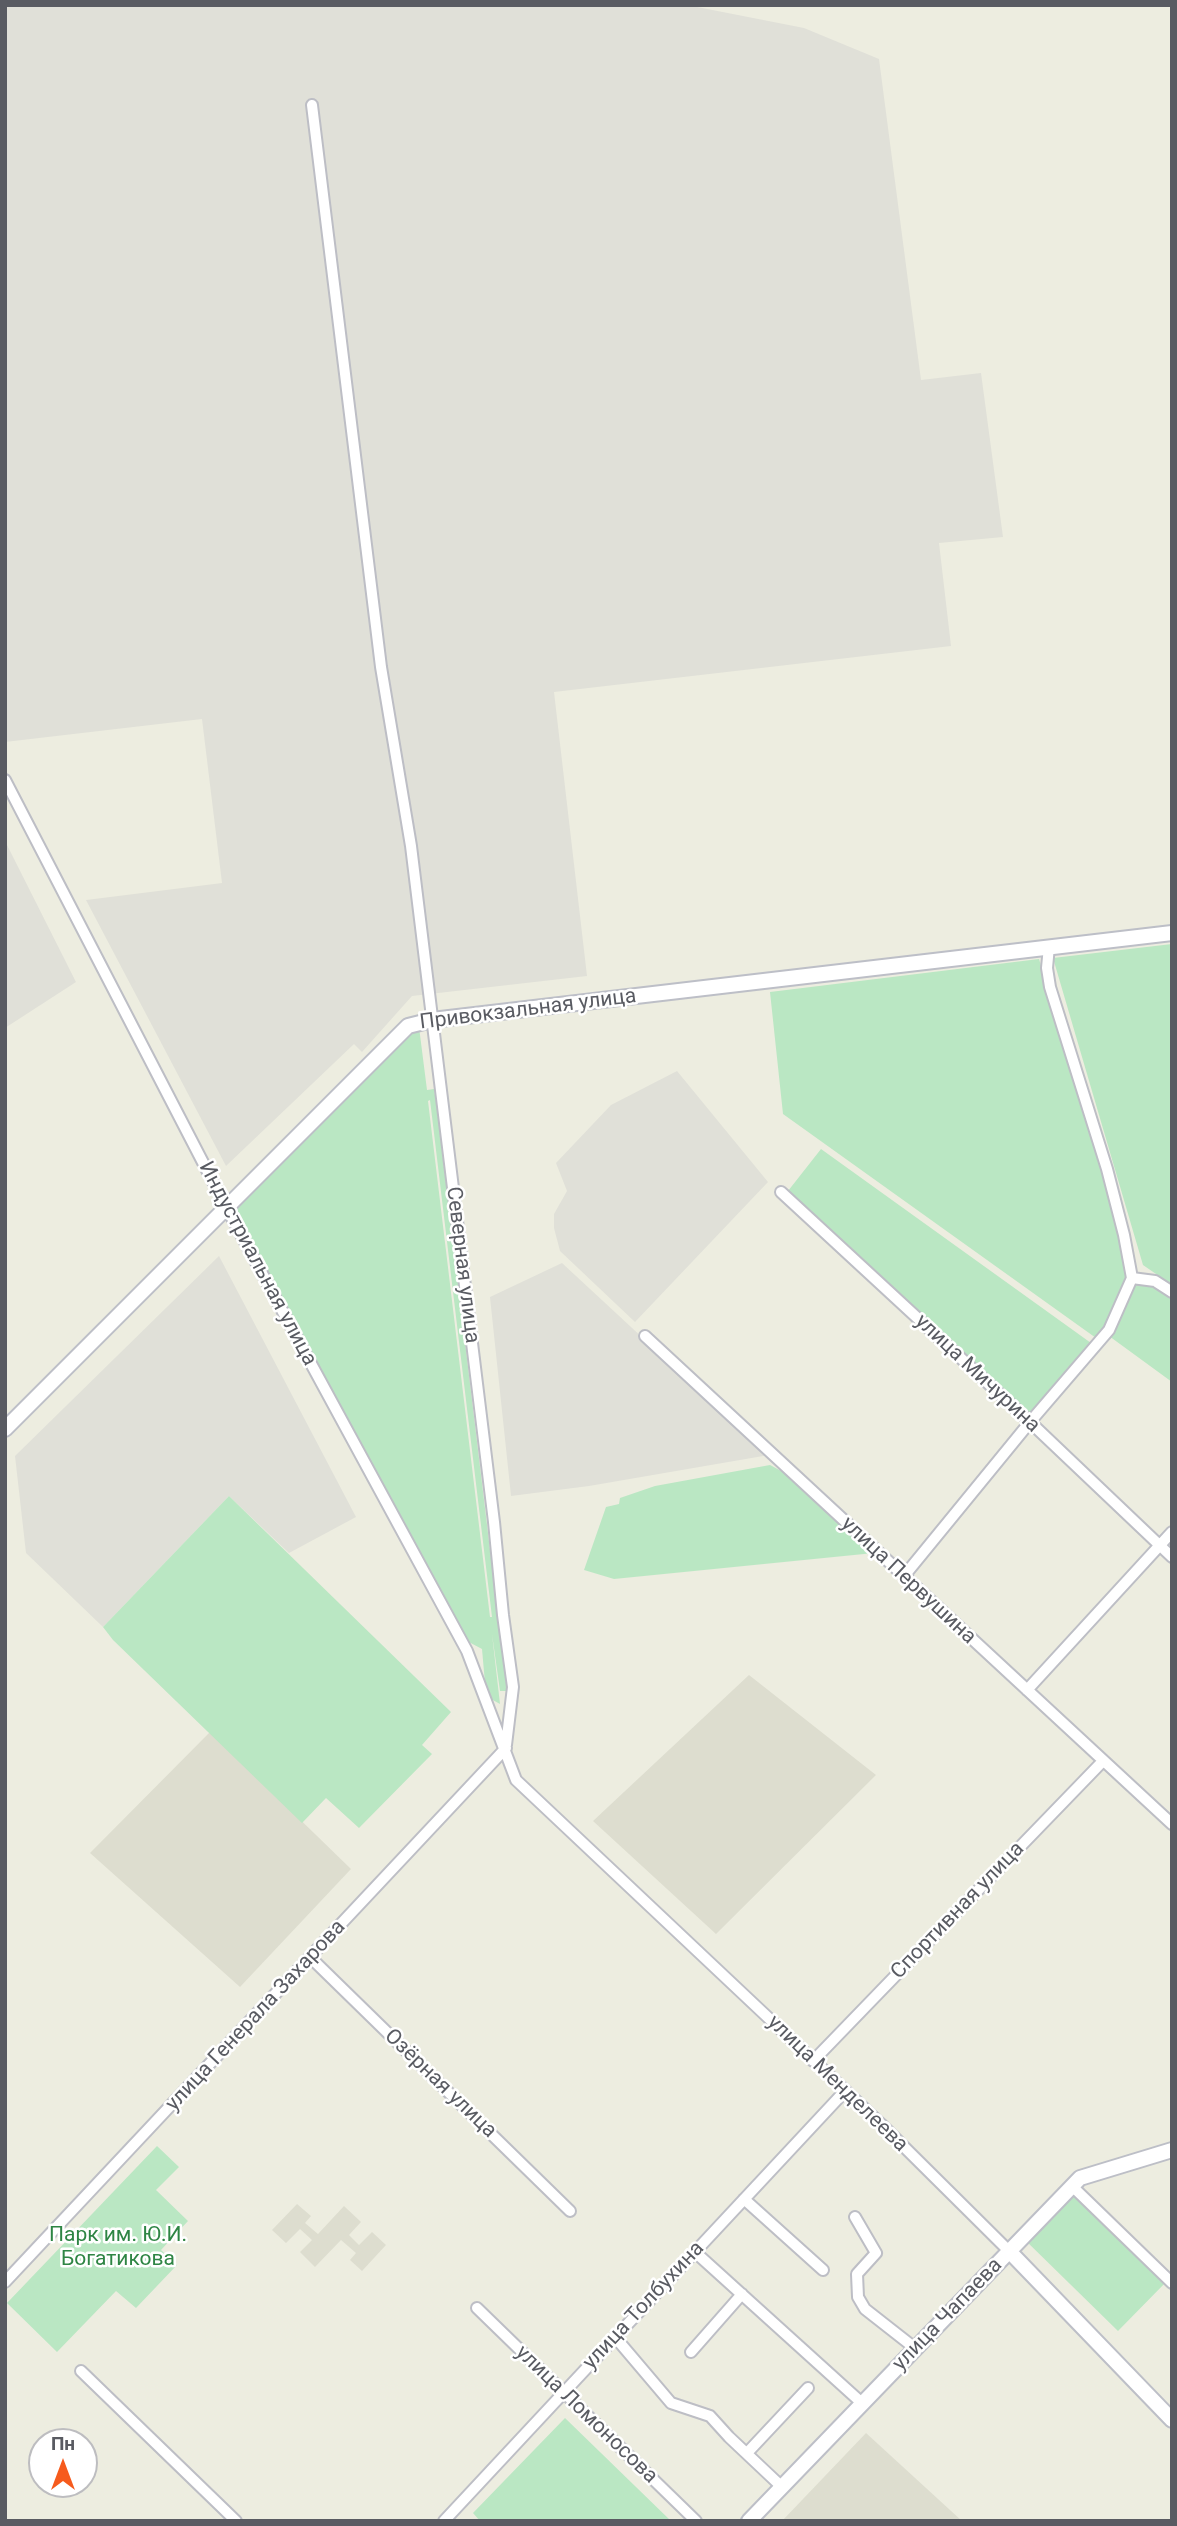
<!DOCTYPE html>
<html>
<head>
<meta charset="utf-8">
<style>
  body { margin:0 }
  #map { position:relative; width:1177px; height:2526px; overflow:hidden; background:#edede0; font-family:Roboto,sans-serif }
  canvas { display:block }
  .frame { position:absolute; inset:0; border:7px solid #595b62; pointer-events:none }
  .north { position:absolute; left:28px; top:2428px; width:70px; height:70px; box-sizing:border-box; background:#fff; border:2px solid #bdbdc0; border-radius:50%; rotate:0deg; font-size:19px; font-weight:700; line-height:28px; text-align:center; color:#595b62 }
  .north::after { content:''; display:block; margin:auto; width:24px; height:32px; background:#f65b1d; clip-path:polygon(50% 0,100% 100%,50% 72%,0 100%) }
</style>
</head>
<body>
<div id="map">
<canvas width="1177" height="2526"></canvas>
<div class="frame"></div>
<div class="north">Пн</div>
</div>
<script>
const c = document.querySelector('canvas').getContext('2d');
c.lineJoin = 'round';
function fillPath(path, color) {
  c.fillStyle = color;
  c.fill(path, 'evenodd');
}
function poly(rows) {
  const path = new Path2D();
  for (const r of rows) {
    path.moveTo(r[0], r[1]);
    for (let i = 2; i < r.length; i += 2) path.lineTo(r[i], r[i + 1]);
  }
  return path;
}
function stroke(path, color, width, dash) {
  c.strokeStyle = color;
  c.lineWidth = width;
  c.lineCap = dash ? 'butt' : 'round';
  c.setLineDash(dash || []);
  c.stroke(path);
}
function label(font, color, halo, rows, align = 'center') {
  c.font = font + ' Roboto,sans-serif';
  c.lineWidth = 5;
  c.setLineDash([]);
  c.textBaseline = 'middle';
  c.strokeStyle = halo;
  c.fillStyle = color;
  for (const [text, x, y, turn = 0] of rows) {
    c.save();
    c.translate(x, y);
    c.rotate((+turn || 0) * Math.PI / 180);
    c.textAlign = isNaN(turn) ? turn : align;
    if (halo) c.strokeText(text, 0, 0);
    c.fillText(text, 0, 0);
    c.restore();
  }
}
fillPath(poly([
  [5,5,687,5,804,28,879,59,921,380,981,373,1003,537,939,543,951,646,554,692,587,976,412,996,362,1052,354,1044,226,1166,86,900,222,883,202,719,5,742],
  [5,841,76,982,5,1028],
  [677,1071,768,1182,635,1322,560,1251,554,1228,554,1214,567,1191,556,1163,611,1105],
  [219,1256,356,1517,289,1553,229,1496,103,1627,26,1553,15,1456],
  [562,1263,769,1455,589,1486,511,1496,490,1297]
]), '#e0e0d8');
fillPath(poly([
  [749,1675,876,1775,716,1934,593,1821],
  [210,1732,351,1869,240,1987,90,1853],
  [297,2204,311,2216,305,2223,318,2234,344,2206,361,2222,349,2235,359,2245,372,2232,386,2245,362,2271,350,2260,356,2253,341,2240,315,2267,300,2252,312,2240,300,2229,286,2243,272,2230],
  [866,2433,962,2521,782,2521]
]), '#ddddcf');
fillPath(poly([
  [1172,944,1172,1285,1143,1265,1053,958],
  [1039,959,1104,1172,1129,1278,1104,1328,1096,1338,783,1114,770,992],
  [419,1027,427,1090,434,1089,436,1101,507,1691,500,1691,492,1634,500,1704,491,1699,485,1683,482,1649,465,1640,452,1618,234,1209,408,1031],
  [430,1100,492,1617,490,1617,428,1101],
  [821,1149,1091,1343,1030,1415,788,1191],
  [1136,1283,1152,1284,1172,1297,1172,1382,1109,1336],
  [770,1465,785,1473,874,1553,614,1579,584,1570,606,1507,619,1504,620,1498,655,1486],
  [229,1496,451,1712,422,1745,432,1754,359,1828,326,1798,302,1823,113,1640,103,1627],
  [157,2146,179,2167,156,2190,188,2221,161,2250,177,2265,136,2308,116,2291,57,2352,7,2303],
  [1073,2187,1168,2280,1118,2331,1023,2238],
  [565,2418,671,2521,480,2521,473,2513]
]), '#bae7c3');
const street = poly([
  [312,105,381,667,411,846,494,1522,503,1615,513,1687,506,1745],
  [5,780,226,1207,467,1651,516,1780,881,2124,1010,2252],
  [781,1192,1030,1422,1172,1557],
  [1132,1278,1155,1281,1172,1292],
  [645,1336,1172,1824],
  [904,1576,1030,1422,1109,1330,1132,1278,1124,1235,1107,1169,1050,987,1047,968,1049,946],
  [1027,1690,1172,1532],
  [311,1958,570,2211],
  [813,2061,1103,1761],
  [1073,2187,1172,2283],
  [744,2199,823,2270],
  [855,2217,876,2253,857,2274,858,2297,865,2309,916,2349],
  [695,2252,863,2404],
  [5,2282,506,1748],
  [477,2308,696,2521],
  [615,2337,671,2403,710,2416,729,2437,782,2487],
  [691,2352,742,2294],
  [81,2371,236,2521],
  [747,2453,808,2388],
  [444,2521,845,2091]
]);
const secondary = poly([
  [5,1429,408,1026,432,1020,1172,933],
  [1010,2252,1172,2420],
  [749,2521,1080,2178,1172,2150]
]);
stroke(street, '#bdbec5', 14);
stroke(secondary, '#bdbfc7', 18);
stroke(street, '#fff', 10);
stroke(secondary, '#fff', 14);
label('21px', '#595b62', '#fff', [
  ["Привокзальная улица",528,1010,-7],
  ["Индустриальная улица",257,1264,62],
  ["Северная улица",462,1265,83],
  ["улица Мичурина",977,1374,43],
  ["улица Первушина",908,1581,43],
  ["Спортивная улица",958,1911,-46],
  ["улица Генерала Захарова",256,2016,-47],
  ["Озёрная улица",440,2084,44],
  ["улица Менделеева",837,2084,44],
  ["улица Толбухина",644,2306,-47],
  ["улица Чапаева",948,2315,-46],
  ["улица Ломоносова",586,2415,44]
]);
label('21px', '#2e8544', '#fff', [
  ["Парк им. Ю.И.",118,2236],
  ["Богатикова",118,2260]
]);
</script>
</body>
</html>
